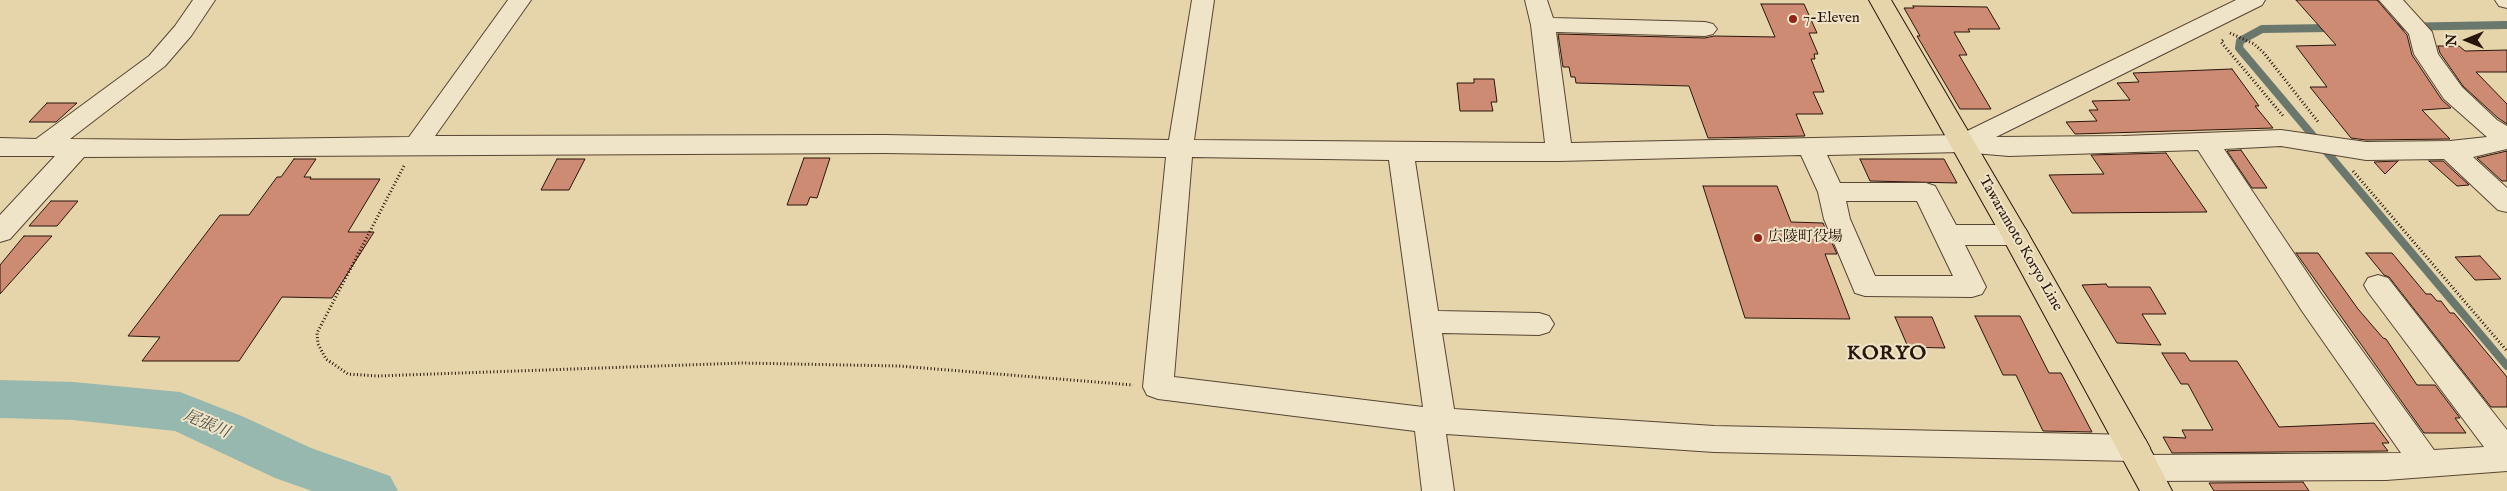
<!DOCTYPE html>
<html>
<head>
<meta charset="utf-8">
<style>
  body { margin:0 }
  #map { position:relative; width:2507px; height:491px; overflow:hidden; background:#e6d5aa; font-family:"IM FELL English",serif }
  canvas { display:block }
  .north { position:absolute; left:2442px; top:15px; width:50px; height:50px; -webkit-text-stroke:4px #efe4c8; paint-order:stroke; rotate:270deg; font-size:14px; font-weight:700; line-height:20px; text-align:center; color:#28150c }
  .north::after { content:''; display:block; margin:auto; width:18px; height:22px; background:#28150c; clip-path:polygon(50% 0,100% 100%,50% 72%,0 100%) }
</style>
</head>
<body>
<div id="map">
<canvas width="2507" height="491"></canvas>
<div class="north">N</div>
</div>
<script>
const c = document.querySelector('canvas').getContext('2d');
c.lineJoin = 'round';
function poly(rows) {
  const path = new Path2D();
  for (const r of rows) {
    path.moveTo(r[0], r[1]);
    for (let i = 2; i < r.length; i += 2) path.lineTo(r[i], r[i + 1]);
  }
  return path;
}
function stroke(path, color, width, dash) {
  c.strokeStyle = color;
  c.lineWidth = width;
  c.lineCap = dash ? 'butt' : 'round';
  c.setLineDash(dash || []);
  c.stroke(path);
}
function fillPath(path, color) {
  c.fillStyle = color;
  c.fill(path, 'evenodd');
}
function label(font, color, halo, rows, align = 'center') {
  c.font = font + ' "IM FELL English","Noto Serif JP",serif';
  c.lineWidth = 4;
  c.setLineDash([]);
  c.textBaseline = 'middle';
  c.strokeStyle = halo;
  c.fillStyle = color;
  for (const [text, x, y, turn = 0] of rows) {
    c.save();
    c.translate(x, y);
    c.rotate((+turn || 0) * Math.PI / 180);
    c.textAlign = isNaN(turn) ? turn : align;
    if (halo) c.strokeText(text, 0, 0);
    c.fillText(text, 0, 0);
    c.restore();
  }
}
stroke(poly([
  [2391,27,2507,25],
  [2329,28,2262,29,2240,41,2239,48,2507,366]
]), '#6a776d', 8);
fillPath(poly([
  [0,380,73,382,180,392,244,417,311,448,390,476,398,491,312,491,275,478,175,431,73,420,0,418,0,380]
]), '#96b8ae');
const building = poly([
  [2296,0,2377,0,2407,35,2412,55,2442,100,2451,108,2422,110,2450,139,2366,140,2351,138,2310,87,2327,87,2296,46,2336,45,2296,0],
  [1761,4,1804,4,1817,33,1809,33,1818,54,1814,54,1815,59,1811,59,1824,92,1813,92,1823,114,1796,114,1805,136,1708,138,1689,86,1576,83,1575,77,1571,77,1569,67,1563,67,1558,34,1705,38,1714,36,1775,37,1761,4],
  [1913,6,1987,7,2000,29,1968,29,1970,32,1954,32,1967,55,1959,55,1991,109,1960,109,1917,36,1920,36,1904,8,1914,8,1913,6],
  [2438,46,2459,46,2465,51,2507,50,2507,72,2476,72,2507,104,2507,124,2498,118,2463,86,2440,53,2438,46],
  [2232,69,2259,106,2255,106,2273,128,2075,134,2066,122,2097,121,2089,110,2098,110,2092,101,2130,100,2117,83,2139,82,2133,73,2232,69],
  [1474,79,1494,79,1497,102,1491,102,1493,111,1460,111,1457,83,1474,83,1474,79],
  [47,103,77,103,56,122,29,122,47,103],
  [2241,150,2267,188,2252,188,2227,151,2241,150],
  [2507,151,2507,181,2502,181,2477,158,2507,151],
  [2166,153,2207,212,2072,213,2049,175,2104,174,2091,155,2166,153],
  [804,158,830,158,817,198,810,197,807,205,787,205,804,158],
  [294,159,316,159,304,177,311,177,310,179,380,179,348,232,374,232,332,298,282,297,239,361,142,361,160,337,128,336,220,215,249,215,277,177,281,177,294,159],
  [557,159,585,159,569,190,541,190,557,159],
  [1860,159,1944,159,1957,183,1870,181,1860,159],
  [2398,161,2385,174,2374,162,2398,161],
  [2429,161,2443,161,2469,185,2457,186,2429,161],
  [1703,186,1777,186,1791,222,1823,223,1837,254,1825,254,1850,319,1745,318,1703,186],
  [51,201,78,201,57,226,29,226,51,201],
  [24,236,52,236,0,294,0,265,24,236],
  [2296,253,2318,253,2358,309,2383,338,2386,339,2417,385,2435,385,2460,418,2455,418,2466,433,2424,433,2296,253],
  [2366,253,2392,253,2426,294,2431,294,2437,301,2441,301,2450,313,2454,313,2507,377,2507,407,2491,407,2389,277,2384,275,2366,253],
  [2480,256,2501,279,2475,280,2455,257,2480,256],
  [2106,284,2108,287,2150,287,2166,314,2142,314,2161,345,2117,343,2082,285,2106,284],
  [1975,316,2020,316,2049,373,2061,373,2092,432,2043,431,2016,375,2003,375,1975,316],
  [1895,317,1932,317,1945,348,1908,347,1895,317],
  [2162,353,2185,353,2190,361,2237,361,2279,427,2374,423,2389,443,2382,443,2388,451,2172,453,2163,437,2186,438,2182,430,2213,430,2188,384,2181,384,2162,353],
  [2303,482,2309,491,2214,491,2209,483,2303,482]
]);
fillPath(building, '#ce8b73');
stroke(building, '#28150c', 1);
const minor = poly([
  [193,0,215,0,191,36,165,66,70,139,178,140,409,137,508,0,531,0,435,136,884,135,1169,140,1192,0,1214,0,1194,140,1545,143,1531,25,1525,0,1547,0,1553,18,1705,22,1713,24,1717,29,1713,34,1705,36,1556,32,1571,143,1959,135,2236,0,2265,0,2262,5,1996,137,2123,136,2281,130,2366,142,2450,141,2487,137,2444,99,2414,54,2409,34,2379,0,2403,0,2432,32,2438,54,2462,87,2497,120,2507,126,2507,149,2473,157,2507,188,2507,212,2498,210,2444,159,2366,160,2281,146,2224,149,2322,295,2434,450,2484,447,2368,292,2364,285,2368,278,2378,275,2388,278,2507,430,2507,471,2386,480,2144,481,2133,477,2128,468,2132,461,1714,452,1446,434,1454,491,1422,491,1415,431,1158,399,1147,395,1143,387,1166,157,884,153,84,157,10,239,0,242,0,215,55,156,0,156,0,138,36,139,149,56,175,26,193,0],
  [2198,150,2302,311,2401,453,2146,455,2150,448,2145,439,2134,435,1714,426,1454,409,1442,333,1539,335,1549,332,1554,324,1549,316,1539,313,1438,311,1415,161,1559,161,1801,155,1818,192,1824,219,1855,293,1865,296,1972,297,1982,294,1986,287,1965,245,2015,245,2025,242,2029,235,2025,228,2015,225,1956,225,1935,186,1926,183,1840,183,1827,155,1962,152,2009,156,2198,150],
  [1192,157,1389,160,1423,407,1174,377,1192,157],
  [1846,201,1917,201,1953,276,1875,276,1850,219,1846,201],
  [2495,0,2507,0,2507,8,2499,6,2495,0]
]);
const major = poly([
  [1869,0,1891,0,2029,235,2145,439,2172,491,2140,491,2001,235,1869,0]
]);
stroke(minor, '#584534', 2);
stroke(major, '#28150c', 2);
stroke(poly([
  [2230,33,2254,44,2264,53,2319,123],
  [2223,40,2221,42,2284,117],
  [404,166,317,333,318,344,326,359,348,374,377,376,742,363,899,366,1133,385],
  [2353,171,2507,351]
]), '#28150c', 3, [1, 2.5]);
fillPath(minor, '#efe4c8');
fillPath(major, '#e6d5aa');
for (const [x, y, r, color] of [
  [1793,19,5,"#8f2418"],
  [1758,238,5,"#8f2418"]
]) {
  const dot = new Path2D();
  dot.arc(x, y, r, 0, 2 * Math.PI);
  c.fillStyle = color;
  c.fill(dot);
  stroke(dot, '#efe4c8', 2);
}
label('15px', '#28150c', '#efe4c8', [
  ["7-Eleven",1803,19],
  ["広陵町役場",1768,238]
], 'left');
label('15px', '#28150c', '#efe4c8', [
  ["Tawaramoto Koryo Line",2020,244,60]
]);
label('italic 16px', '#4e4e45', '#efe4c8', [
  ["尾張川",206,425,23]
]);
c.letterSpacing = '1px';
label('bold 20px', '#28150c', '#efe4c8', [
  ["KORYO",1887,355]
]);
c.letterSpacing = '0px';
</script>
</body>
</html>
